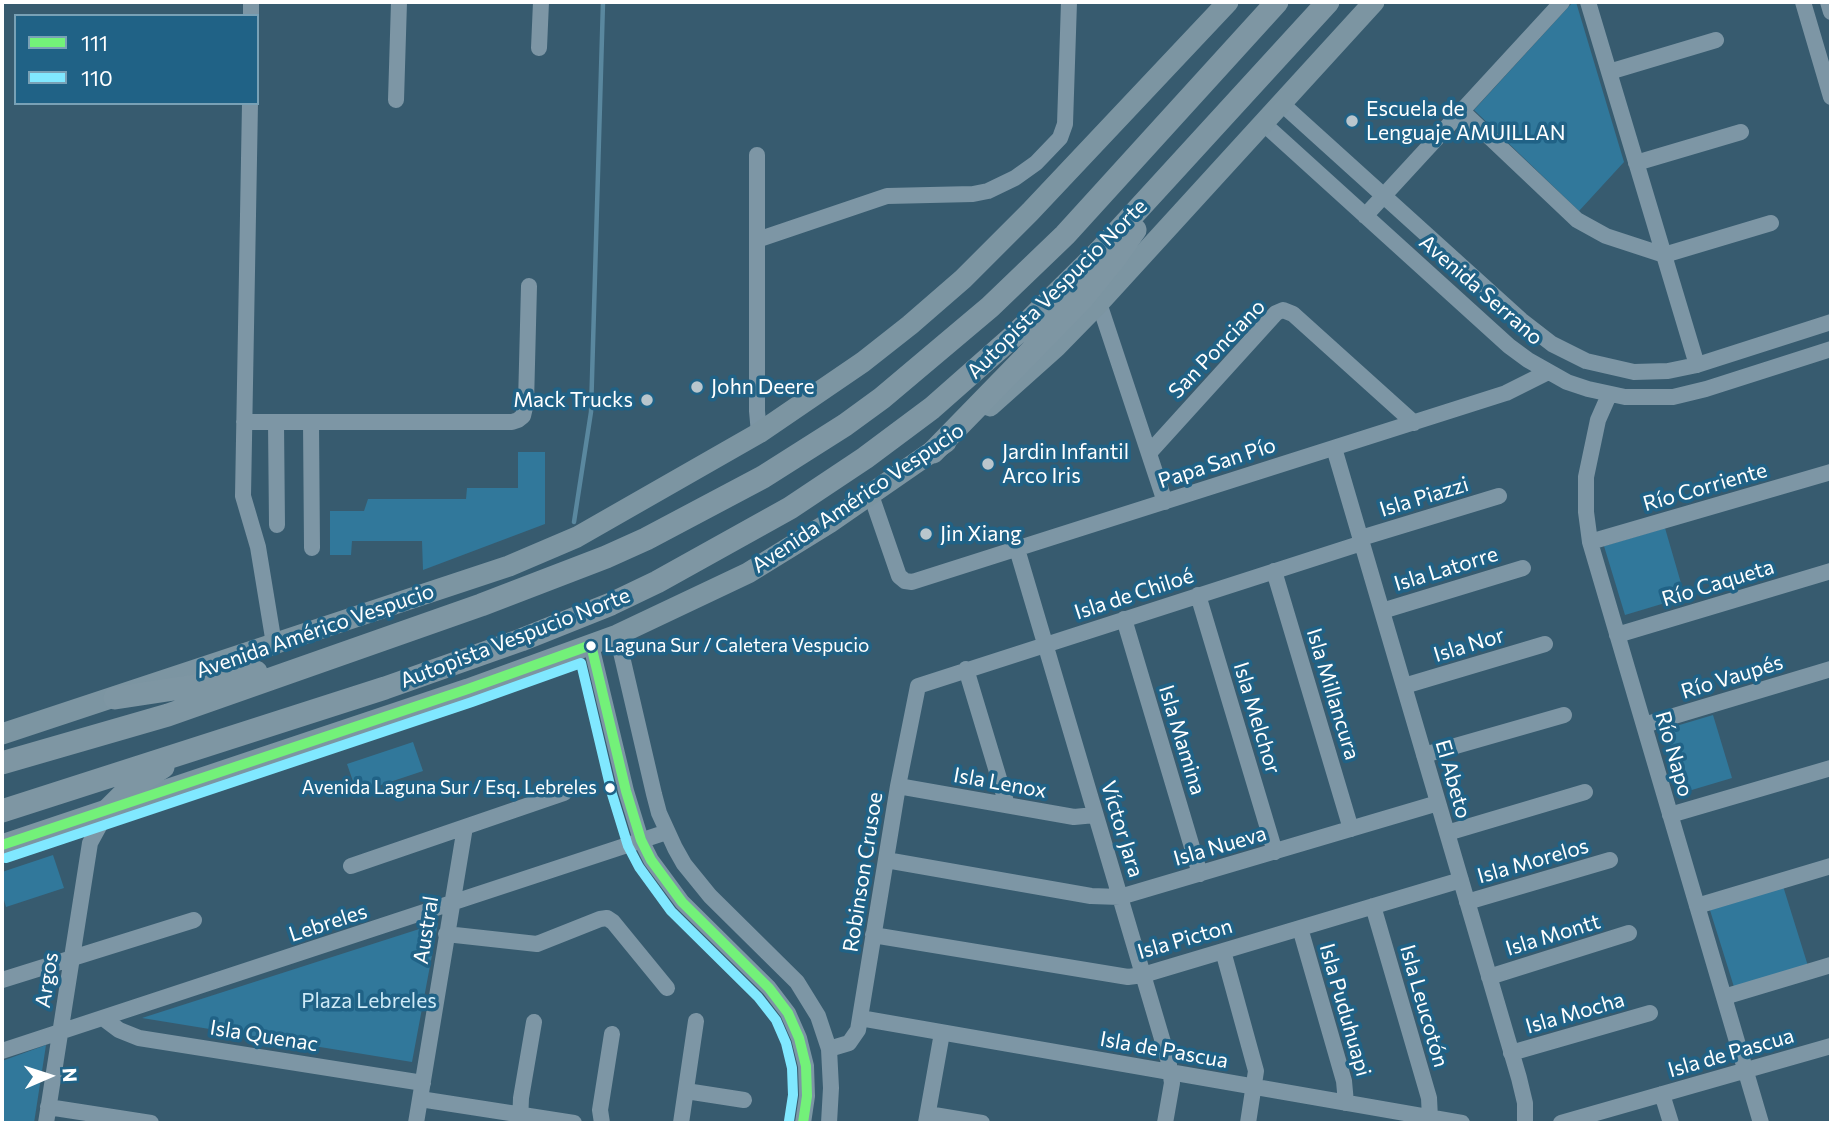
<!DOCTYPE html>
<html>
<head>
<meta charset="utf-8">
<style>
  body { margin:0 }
  #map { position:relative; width:1833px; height:1125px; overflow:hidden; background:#375b6f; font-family:Commissioner,sans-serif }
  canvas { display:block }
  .frame { position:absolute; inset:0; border:4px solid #fff; pointer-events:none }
  .legend { position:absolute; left:14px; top:14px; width:245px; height:91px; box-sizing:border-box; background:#206286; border:2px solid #79a1b6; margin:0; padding:9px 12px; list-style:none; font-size:21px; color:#fff }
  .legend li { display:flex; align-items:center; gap:14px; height:35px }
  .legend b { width:35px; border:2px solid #79a1b6 }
  .north { position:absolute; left:14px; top:1041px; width:70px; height:70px; -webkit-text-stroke:5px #206286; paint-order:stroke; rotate:87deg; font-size:19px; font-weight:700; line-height:28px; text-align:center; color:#fff }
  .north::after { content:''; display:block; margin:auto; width:24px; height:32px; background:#fff; clip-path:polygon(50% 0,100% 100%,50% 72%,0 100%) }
</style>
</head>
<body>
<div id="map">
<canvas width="1833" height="1125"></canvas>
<div class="frame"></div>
<ul class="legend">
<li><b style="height:9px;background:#73f179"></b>111</li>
<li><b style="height:9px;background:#80e8ff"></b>110</li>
</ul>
<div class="north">N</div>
</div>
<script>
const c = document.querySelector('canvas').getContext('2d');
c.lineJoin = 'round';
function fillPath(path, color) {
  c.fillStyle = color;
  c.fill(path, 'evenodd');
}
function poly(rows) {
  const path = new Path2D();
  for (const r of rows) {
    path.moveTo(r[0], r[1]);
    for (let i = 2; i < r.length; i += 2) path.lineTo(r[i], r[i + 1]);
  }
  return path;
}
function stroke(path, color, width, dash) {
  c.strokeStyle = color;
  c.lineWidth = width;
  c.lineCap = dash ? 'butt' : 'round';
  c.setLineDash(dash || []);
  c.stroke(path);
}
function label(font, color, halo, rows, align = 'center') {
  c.font = font + ' Commissioner,sans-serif';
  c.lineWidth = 7;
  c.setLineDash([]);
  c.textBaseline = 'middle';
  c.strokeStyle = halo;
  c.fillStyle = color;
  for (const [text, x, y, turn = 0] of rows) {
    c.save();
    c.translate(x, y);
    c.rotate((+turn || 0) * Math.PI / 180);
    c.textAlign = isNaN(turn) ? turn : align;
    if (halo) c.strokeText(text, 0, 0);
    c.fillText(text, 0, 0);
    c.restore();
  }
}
fillPath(poly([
  [1573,2,1576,2,1624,162,1579,211,1474,110],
  [518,452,545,452,545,524,423,570,422,541,352,541,351,555,330,555,330,511,364,511,368,499,466,499,467,488,518,488],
  [1665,528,1685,597,1625,615,1604,546],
  [1713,715,1732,778,1685,792,1666,729],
  [413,742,423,771,357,793,347,764],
  [53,855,64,888,6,907,2,893,2,872],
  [1783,886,1808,966,1734,987,1709,907],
  [438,923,412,1062,142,1018],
  [46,1045,34,1123,2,1123,2,1061]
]), '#31789b');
stroke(poly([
  [574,522,591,412,603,2]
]), '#5a889f', 4.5);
stroke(poly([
  [1588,2,1697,365],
  [1803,2,1831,97],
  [1828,2,1831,12],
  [251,16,251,2],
  [539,48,541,2],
  [1609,72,1716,40],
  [396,100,399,2],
  [250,103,243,496,258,547,274,644],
  [1281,103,1521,320,1552,344,1586,361,1634,372,1668,371,1697,365,1831,322],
  [1462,111,1577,220,1606,236,1664,255,1771,223],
  [1263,123,1509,346,1528,360,1567,382,1588,389,1625,397,1673,397,1706,389,1831,349],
  [757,155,757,411,759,433],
  [1636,163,1741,132],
  [1365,216,1562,2],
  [757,240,887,196,973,194,988,191,1015,178,1036,163,1060,138,1065,124,1069,2],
  [1099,303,1165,502],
  [1609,395,1598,420,1586,477,1586,512,1590,542,1761,1123],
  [244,422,512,422,518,420,523,416,526,403,529,286],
  [311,422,312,548],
  [276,423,277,525],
  [1334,448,1519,1078,1525,1103,1525,1123],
  [1149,453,1276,313,1283,310,1293,314,1414,423],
  [871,495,899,576,905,581,912,582,1506,393,1548,372],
  [1361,538,1499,496],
  [1590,542,1831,472],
  [1017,549,1168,1059,1172,1083,1165,1123],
  [1274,571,1351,829],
  [1198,595,1275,852],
  [1382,611,1523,568],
  [1124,619,1200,874],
  [617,635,654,794,659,813,675,848,684,864,710,896,797,982,818,1016,829,1049,831,1088,829,1123],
  [1617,635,1831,571],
  [591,645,626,791,641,840,651,860,682,902,769,988,788,1013,799,1038,806,1066,807,1096,803,1123],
  [966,669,1007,805],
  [1404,686,1545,644],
  [1644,725,1831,669],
  [1424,755,1564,715],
  [898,786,1074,817,1095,815],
  [1670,815,1831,768],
  [1447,833,1585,792],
  [886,860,1091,896,1120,897,1438,803],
  [351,866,564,793],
  [1467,902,1610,860],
  [1373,906,1429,1098,1430,1118],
  [1697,906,1831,866],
  [1300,928,1344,1081,1346,1103],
  [446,934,537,944,600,919,607,918,613,922,667,988],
  [873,935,1128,977,1143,975,1461,880],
  [1223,951,1256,1071,1248,1123],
  [1489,977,1629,933],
  [2,980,194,920],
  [1724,997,1831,965],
  [103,1018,119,1030,139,1038,423,1083],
  [860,1018,1462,1123],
  [829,1049,849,1043,858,1030,898,786,918,686,1362,543],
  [2,1051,667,832],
  [1511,1053,1650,1013],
  [686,1091,744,1100],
  [1662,1094,1671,1123],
  [420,1099,574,1123],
  [48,1107,151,1123],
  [928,1114,982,1123],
  [46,1123,90,843,108,810],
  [416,1123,465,827],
  [520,1123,521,1098,534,1022],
  [602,1123,600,1110,612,1034],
  [681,1123,696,1021],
  [926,1123,942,1033],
  [1561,1123,1831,1046]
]), '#7d96a5', 16);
stroke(poly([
  [990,406,1056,347,1099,303,1374,2],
  [2,734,509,566,577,537,759,433,863,362,910,325,963,279,1030,212,1228,2],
  [2,845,468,689,617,635,748,573,829,523,946,442]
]), '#7c95a2', 21);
stroke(poly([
  [933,452,1082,299,1116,257,1135,230],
  [115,698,194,686,256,672],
  [2,763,168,715,481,605,606,557,646,539,763,477,845,425,882,398,990,307,1065,235,1277,2],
  [108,810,128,790,163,767],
  [2,811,385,688,521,640,611,604,657,582,790,508,865,458,932,408,1017,333,1099,252,1328,2]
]), '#7e96a3', 23);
stroke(poly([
  [2,845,468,689,591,645,626,791,641,840,651,860,682,902,769,988,788,1013,799,1038,806,1066,807,1096,803,1123]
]), '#73f179', 10);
stroke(poly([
  [6,858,472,702,581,663,612,794,628,846,639,867,671,911,758,997,776,1020,786,1043,792,1068,793,1095,789,1121]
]), '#80e8ff', 10);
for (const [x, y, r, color] of [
  [1352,121,7,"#b9c6cd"],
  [697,387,7,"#b9c6cd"],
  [647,400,7,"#b9c6cd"],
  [988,464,7,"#b9c6cd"],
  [926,534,7,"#b9c6cd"],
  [591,646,6,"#fff"],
  [610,788,6,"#fff"]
]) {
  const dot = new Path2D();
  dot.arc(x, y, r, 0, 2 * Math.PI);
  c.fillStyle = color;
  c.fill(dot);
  stroke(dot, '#206286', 2.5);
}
label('19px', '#fff', '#206286', [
  ["Laguna Sur / Caletera Vespucio",604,646],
  ["Avenida Laguna Sur / Esq. Lebreles",597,788,"right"]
], 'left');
label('21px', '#fff', '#206286', [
  ["Escuela de",1366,109],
  ["Lenguaje AMUILLAN",1366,133],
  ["John Deere",711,387],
  ["Mack Trucks",633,400,"right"],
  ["Jardin Infantil",1002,452],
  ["Arco Iris",1002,476],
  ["Jin Xiang",940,534]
], 'left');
label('21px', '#fff', '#206286', [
  ["Autopista Vespucio Norte",1057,289,-45],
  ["Avenida Serrano",1481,290,41],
  ["San Ponciano",1217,349,-46],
  ["Papa San Pío",1217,463,-18],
  ["Río Corriente",1705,487,-16],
  ["Isla Piazzi",1424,497,-17],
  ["Avenida Américo Vespucio",858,498,-34],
  ["Isla Latorre",1446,569,-17],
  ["Río Caqueta",1718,583,-17],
  ["Isla de Chiloé",1134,594,-18],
  ["Avenida Américo Vespucio",315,631,-19],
  ["Autopista Vespucio Norte",515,638,-21],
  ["Isla Nor",1469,645,-17],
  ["Río Vaupés",1732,677,-17],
  ["Isla Millancura",1333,694,73],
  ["Isla Melchor",1257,718,73],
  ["Isla Mamina",1182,740,73],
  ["Río Napo",1674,754,74],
  ["El Abeto",1453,779,74],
  ["Isla Lenox",1000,783,10],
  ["Víctor Jara",1122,829,73],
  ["Isla Nueva",1220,846,-16],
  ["Isla Morelos",1533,861,-16],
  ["Robinson Crusoe",863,872,-81],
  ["Lebreles",328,923,-18],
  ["Austral",426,930,-81],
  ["Isla Montt",1553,935,-17],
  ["Isla Picton",1185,939,-16],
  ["Argos",47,980,-81],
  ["Isla Leucotón",1424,1006,74],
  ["Isla Puduhuapi",1345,1010,74],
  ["Isla Mocha",1575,1013,-16],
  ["Isla Quenac",264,1036,9],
  ["Isla de Pascua",1164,1050,10],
  ["Isla de Pascua",1731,1053,-16]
]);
label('21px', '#cde9f7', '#206286', [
  ["Plaza Lebreles",369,1001]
]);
</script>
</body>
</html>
